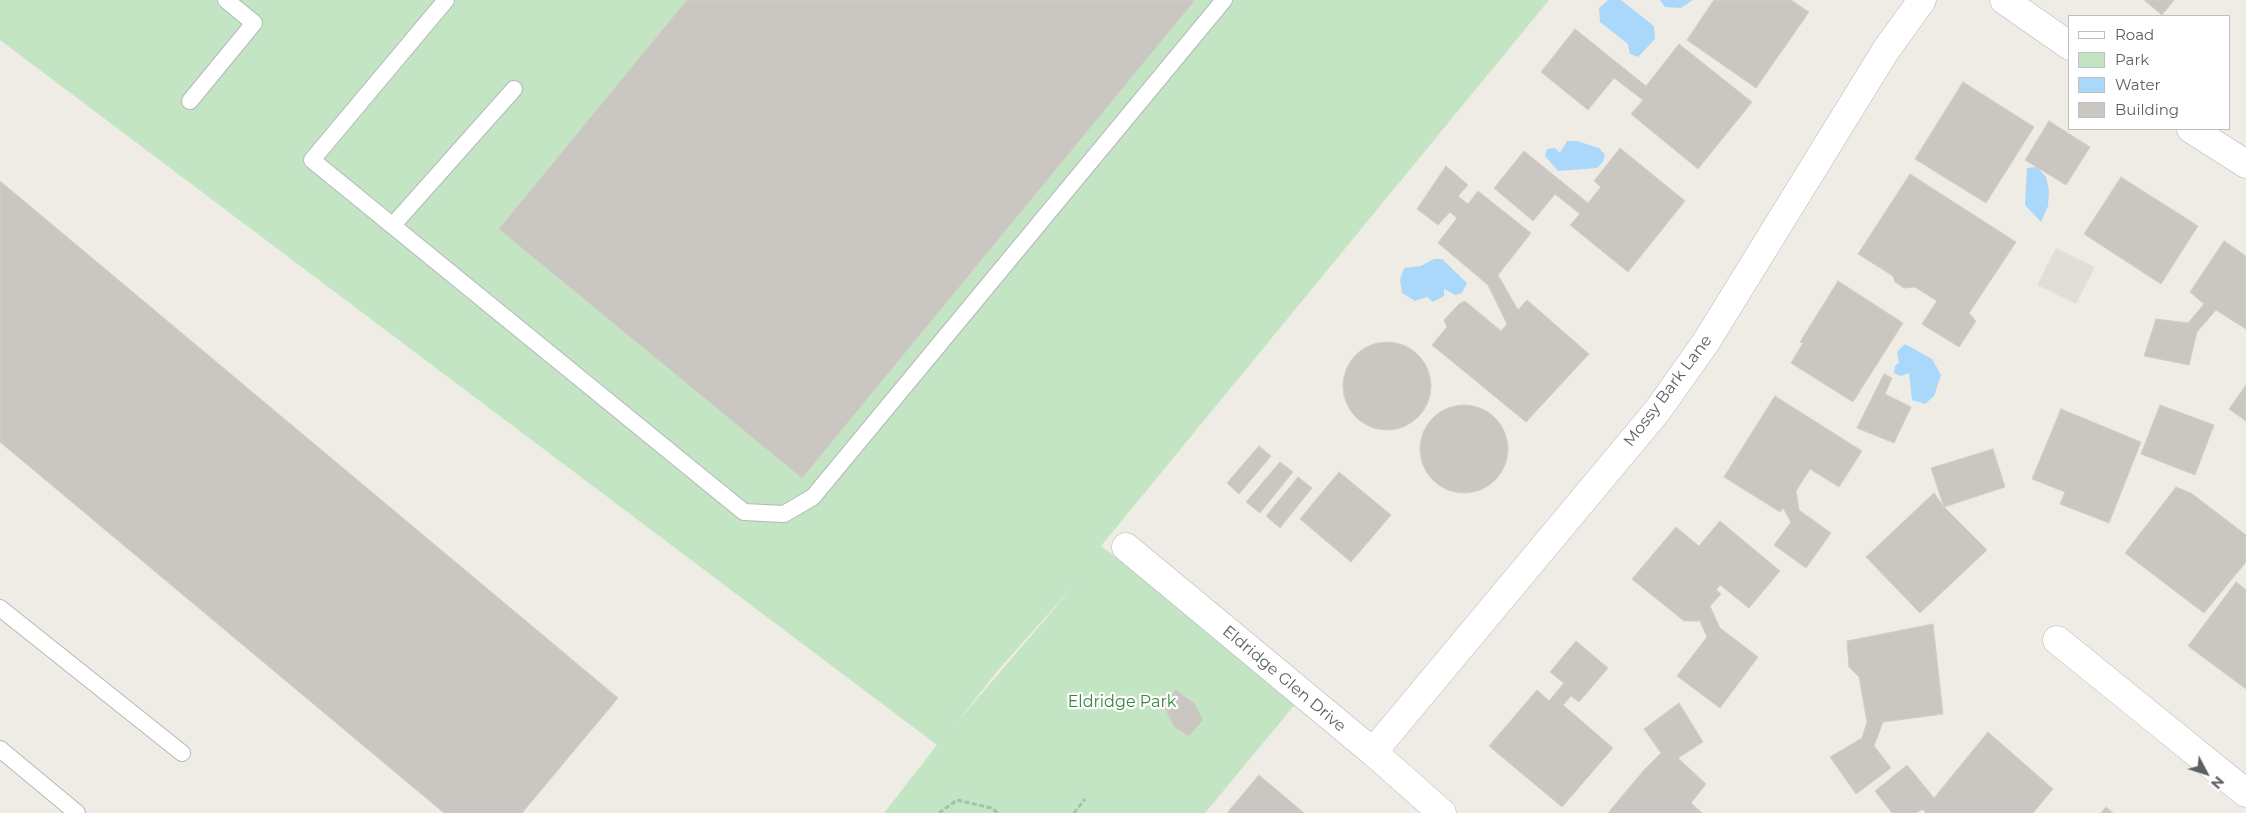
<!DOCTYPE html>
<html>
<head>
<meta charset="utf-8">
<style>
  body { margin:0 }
  #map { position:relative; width:2246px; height:813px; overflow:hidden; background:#efece5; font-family:Montserrat,sans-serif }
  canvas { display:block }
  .legend { position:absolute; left:2068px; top:15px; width:162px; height:115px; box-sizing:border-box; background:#fff; border:1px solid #bebfc1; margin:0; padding:6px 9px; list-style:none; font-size:15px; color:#5d6065 }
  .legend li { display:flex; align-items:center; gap:10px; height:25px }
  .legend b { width:25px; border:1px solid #bebfc1 }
  .north { position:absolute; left:2181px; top:748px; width:50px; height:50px; -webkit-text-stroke:4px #fff; paint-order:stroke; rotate:130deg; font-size:14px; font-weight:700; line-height:20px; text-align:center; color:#5d6065 }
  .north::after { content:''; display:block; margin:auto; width:18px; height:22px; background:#5d6065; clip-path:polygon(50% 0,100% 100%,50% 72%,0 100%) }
</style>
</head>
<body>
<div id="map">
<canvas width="2246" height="813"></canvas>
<ul class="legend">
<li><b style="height:6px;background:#fff"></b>Road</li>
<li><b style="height:14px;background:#c3e5c3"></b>Park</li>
<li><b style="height:14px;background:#a9d8fb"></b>Water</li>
<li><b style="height:14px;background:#cac7c2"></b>Building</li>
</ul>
<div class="north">N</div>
</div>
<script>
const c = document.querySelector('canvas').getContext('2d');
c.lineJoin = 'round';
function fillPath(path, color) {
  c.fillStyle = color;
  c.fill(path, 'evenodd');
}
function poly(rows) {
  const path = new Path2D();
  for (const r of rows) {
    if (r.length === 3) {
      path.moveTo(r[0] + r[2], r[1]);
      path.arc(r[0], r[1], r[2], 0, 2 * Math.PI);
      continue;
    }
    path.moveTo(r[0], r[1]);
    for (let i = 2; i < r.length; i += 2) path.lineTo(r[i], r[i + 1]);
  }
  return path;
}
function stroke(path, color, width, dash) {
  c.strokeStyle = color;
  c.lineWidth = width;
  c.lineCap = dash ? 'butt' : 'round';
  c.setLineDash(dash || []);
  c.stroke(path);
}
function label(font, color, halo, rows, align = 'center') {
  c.font = font + ' Montserrat,sans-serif';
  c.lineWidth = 4.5;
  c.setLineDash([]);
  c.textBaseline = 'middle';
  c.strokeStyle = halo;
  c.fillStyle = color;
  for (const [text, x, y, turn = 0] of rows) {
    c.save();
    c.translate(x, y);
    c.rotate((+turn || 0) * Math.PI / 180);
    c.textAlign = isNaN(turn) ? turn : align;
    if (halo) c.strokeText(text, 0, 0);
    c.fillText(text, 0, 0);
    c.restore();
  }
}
fillPath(poly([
  [2056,248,2095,267,2076,304,2037,285]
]), '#e0ded9');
fillPath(poly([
  [0,0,1549,0,1101,546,1303,695,1205,813,884,813,937,745,0,40],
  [1077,582,954,726,999,669]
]), '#c3e5c3');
fillPath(poly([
  [1608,0,1621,0,1654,26,1655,39,1638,57,1630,54,1628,44,1600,22,1599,8],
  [1660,0,1693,0,1681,8,1665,7],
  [1567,141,1577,141,1599,148,1605,155,1603,162,1597,168,1558,171,1545,156,1547,149,1555,148,1560,153],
  [2037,167,2046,177,2049,191,2048,206,2041,222,2025,205,2027,168],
  [1434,259,1442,259,1467,283,1462,293,1455,295,1444,289,1444,296,1433,302,1427,297,1415,301,1402,293,1400,280,1404,268,1421,266],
  [1905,344,1932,359,1941,375,1934,396,1925,404,1912,400,1909,373,1901,376,1894,373,1895,366,1899,362,1897,352]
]), '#a9d8fb');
const building = poly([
  [687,0,1195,0,802,478,499,229,687,0],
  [1714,0,1791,0,1809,12,1756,88,1687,40,1714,0],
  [2144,0,2174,0,2162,15,2144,0],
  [1575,29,1646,86,1679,44,1752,102,1698,169,1631,114,1643,100,1614,78,1588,110,1541,72,1575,29],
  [1963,82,2034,127,1986,203,1915,159,1963,82],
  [2049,121,2090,147,2066,185,2025,160,2049,121],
  [1620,148,1685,201,1628,272,1570,225,1580,214,1555,194,1533,221,1494,188,1524,151,1588,203,1601,187,1594,181,1620,148],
  [1446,166,1468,185,1458,196,1468,204,1478,191,1531,233,1498,275,1518,310,1527,300,1589,354,1526,422,1432,345,1447,327,1444,320,1459,304,1465,301,1501,331,1507,324,1488,285,1438,243,1457,218,1450,212,1438,225,1417,209,1446,166],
  [1910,174,2016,242,1969,313,1976,321,1959,347,1922,324,1937,301,1915,287,1904,288,1895,282,1893,276,1858,254,1910,174],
  [2121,177,2198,226,2161,284,2084,234,2121,177],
  [0,181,618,698,522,813,444,813,0,442,0,181],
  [2224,241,2246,256,2246,329,2216,310,2197,332,2189,365,2144,356,2156,319,2188,323,2204,304,2190,292,2224,241],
  [1838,281,1903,323,1853,402,1791,363,1803,343,1800,342,1838,281],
  [1387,386,44],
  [1884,374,1892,378,1885,394,1911,407,1894,443,1857,428,1884,374],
  [2246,385,2246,421,2229,409,2246,385],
  [1775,396,1862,451,1839,487,1810,469,1796,491,1799,510,1831,533,1806,568,1774,545,1791,522,1783,508,1780,512,1724,477,1775,396],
  [1464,449,44],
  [2160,405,2214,425,2195,475,2141,454,2160,405],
  [2061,409,2141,442,2109,523,2060,504,2065,492,2032,479,2061,409],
  [1259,446,1271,456,1239,494,1227,483,1259,446],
  [1993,449,2005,487,1944,507,1931,468,1993,449],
  [1280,462,1293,472,1260,513,1246,502,1280,462],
  [1339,472,1391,515,1351,562,1300,519,1339,472],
  [1298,477,1312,488,1280,528,1266,516,1298,477],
  [2176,487,2191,493,2246,535,2246,562,2204,613,2125,553,2176,487],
  [1934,493,1944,507,1987,550,1920,613,1866,557,1934,493],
  [1720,521,1780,571,1749,608,1720,585,1716,590,1721,594,1710,606,1720,628,1758,657,1720,708,1677,676,1707,637,1700,621,1684,621,1632,579,1676,527,1699,546,1720,521],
  [2236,582,2246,590,2246,689,2188,646,2236,582],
  [1933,624,1943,714,1883,722,1874,746,1891,768,1856,794,1830,757,1862,738,1867,722,1859,677,1849,667,1847,641,1933,624],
  [1576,641,1608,668,1579,702,1571,696,1563,705,1613,748,1562,807,1489,746,1537,690,1549,701,1564,683,1550,672,1576,641],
  [1176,690,1194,703,1203,720,1189,736,1174,727,1163,704,1176,690],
  [1679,703,1703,742,1678,758,1706,784,1691,803,1702,813,1608,813,1644,770,1661,753,1644,729,1679,703],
  [1988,732,2053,789,2033,813,1926,813,1922,809,1917,813,1892,813,1875,791,1907,765,1934,798,1988,732],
  [1259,775,1304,813,1227,813,1259,775],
  [2106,807,2113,813,2101,813,2106,807]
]);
fillPath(building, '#cac7c2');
stroke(building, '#d3cec4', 1);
const lane = poly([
  [446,0,312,160,744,512,784,514,813,497,1224,0],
  [190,101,254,23,226,0],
  [393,225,514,89],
  [0,608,182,753],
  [0,749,77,813]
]);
const street = poly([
  [2004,0,2070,46],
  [2191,129,2246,164],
  [1126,547,1373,752,1442,813],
  [2057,640,2246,793],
  [1373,752,1658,410,1706,342,1886,50,1922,0]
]);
stroke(lane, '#b5b7bb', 18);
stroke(street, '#b5b7bb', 29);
stroke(poly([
  [939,813,957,800,991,808,998,813],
  [1074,813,1085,799]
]), '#9dc5a8', 3, [5, 2.5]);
stroke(lane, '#fff', 16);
stroke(street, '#fff', 28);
label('16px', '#5d6065', '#fff', [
  ["Mossy Bark Lane",1668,391,-53],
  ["Eldridge Glen Drive",1284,679,40]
]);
label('16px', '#3a863d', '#fff', [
  ["Eldridge Park",1122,702]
]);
</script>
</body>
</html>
